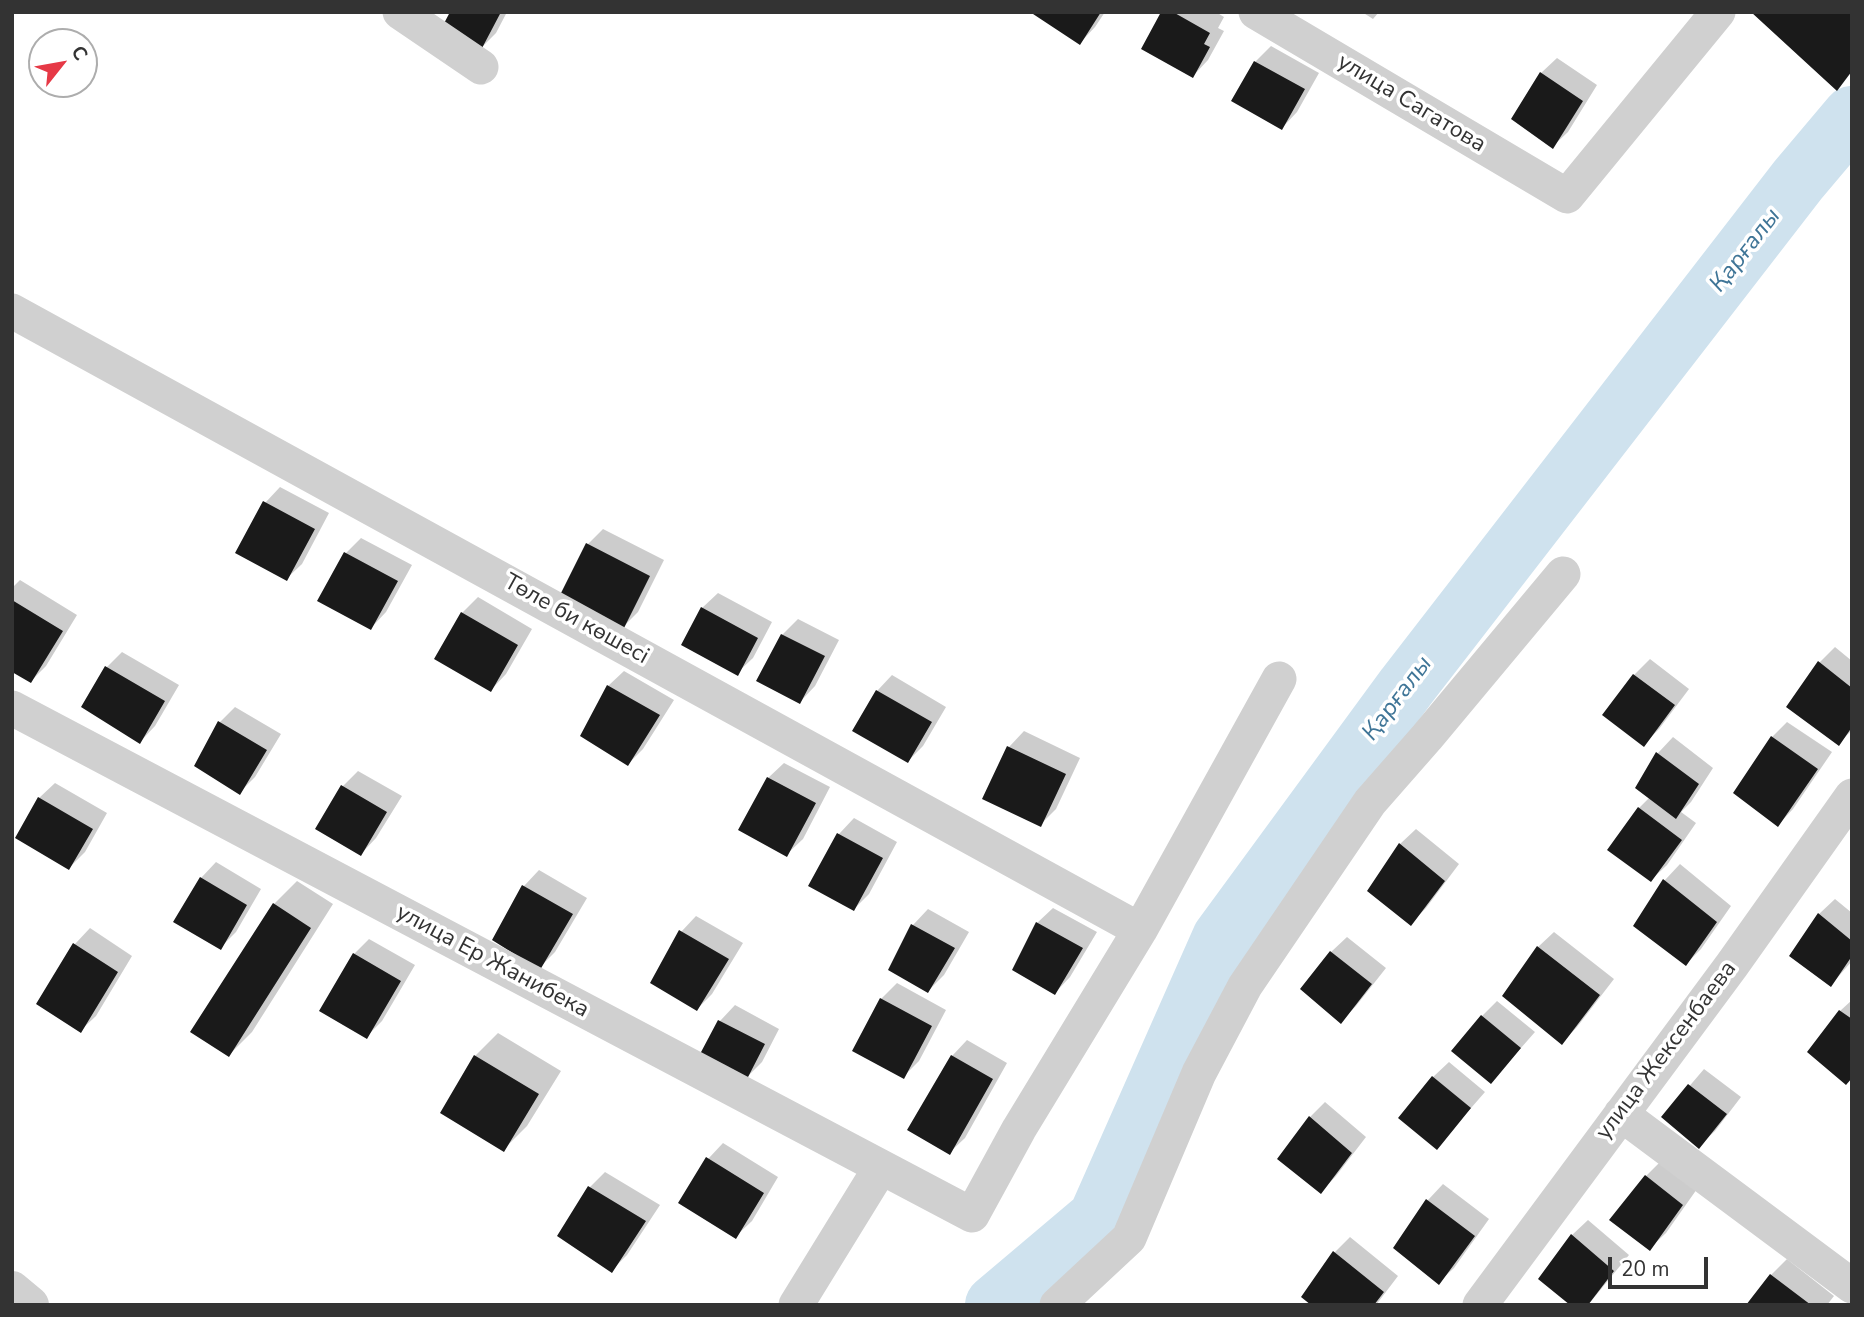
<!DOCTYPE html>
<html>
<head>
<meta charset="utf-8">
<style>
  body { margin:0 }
  #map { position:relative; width:1864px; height:1317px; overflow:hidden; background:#fff; font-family:"Nunito Sans",sans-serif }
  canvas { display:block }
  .frame { position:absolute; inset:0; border:14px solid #333; pointer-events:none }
  .north { position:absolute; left:28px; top:28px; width:70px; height:70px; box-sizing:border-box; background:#fff; border:2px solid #adadad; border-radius:50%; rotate:59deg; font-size:19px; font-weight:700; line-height:28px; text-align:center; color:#333 }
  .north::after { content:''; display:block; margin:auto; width:24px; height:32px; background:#e63946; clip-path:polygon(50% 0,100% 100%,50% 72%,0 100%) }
  .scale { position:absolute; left:1608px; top:1257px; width:100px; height:32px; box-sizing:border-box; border:4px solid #333; border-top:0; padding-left:9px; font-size:21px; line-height:24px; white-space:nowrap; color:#333; -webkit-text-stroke:5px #fff; paint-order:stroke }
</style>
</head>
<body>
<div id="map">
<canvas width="1864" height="1317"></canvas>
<div class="frame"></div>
<div class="north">С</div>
<div class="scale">20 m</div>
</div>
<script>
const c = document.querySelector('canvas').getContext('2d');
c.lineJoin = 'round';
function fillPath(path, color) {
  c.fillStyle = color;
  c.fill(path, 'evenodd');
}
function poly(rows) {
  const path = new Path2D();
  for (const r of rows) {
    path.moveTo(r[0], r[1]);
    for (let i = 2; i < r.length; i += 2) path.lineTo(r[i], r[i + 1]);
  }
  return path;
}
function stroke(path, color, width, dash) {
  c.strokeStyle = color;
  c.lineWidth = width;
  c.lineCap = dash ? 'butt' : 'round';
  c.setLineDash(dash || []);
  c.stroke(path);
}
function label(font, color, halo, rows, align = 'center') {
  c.font = font + ' "Nunito Sans",sans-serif';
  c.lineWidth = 7;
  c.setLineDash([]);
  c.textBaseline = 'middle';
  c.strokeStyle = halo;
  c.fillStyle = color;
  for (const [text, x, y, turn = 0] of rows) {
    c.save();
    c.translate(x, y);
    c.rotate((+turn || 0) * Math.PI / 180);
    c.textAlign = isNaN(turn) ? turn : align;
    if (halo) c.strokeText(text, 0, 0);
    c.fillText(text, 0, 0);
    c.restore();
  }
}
fillPath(poly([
  [452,12,507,12,496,33,481,48],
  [1033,12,1105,12,1095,27,1080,43],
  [1163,12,1216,12,1224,17,1218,28,1224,31,1208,60,1193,76],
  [1362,12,1379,12,1373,19],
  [1271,46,1319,73,1297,112,1282,128,1234,100,1255,62],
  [1557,58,1597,85,1568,132,1552,147,1541,73],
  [280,487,329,513,302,564,286,579,265,503],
  [603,529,664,560,638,612,622,628,588,544],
  [361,538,412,565,386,612,371,628,346,553],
  [20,580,77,615,46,666,31,681,12,670,12,588],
  [718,593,772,622,753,658,737,673,702,608],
  [478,597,532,629,506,674,491,690,462,613],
  [798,619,839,640,815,686,800,702,759,680,782,635],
  [1835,647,1852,661,1852,730,1838,744,1819,663],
  [122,652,179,685,155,726,140,742,106,668],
  [1650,659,1689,689,1659,729,1644,744,1604,714,1634,675],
  [624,671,674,700,643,749,628,764,608,686],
  [892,675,946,707,923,746,908,761,877,691],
  [235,707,281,734,255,777,239,793,220,722],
  [1787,722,1832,752,1793,809,1778,825,1772,737],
  [1024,731,1080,758,1056,809,1040,825,984,798,1009,747],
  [1673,737,1713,768,1691,802,1681,812,1696,823,1667,865,1651,880,1639,808,1650,797,1638,788,1658,753],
  [784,763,830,787,803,839,787,854,768,778],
  [358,771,402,796,376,838,361,854,318,829,343,786],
  [55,783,107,813,85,852,69,868,39,798],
  [854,818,897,842,869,894,854,909,811,885,839,834],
  [1416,829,1459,864,1426,908,1411,923,1400,844],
  [216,862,261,889,236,932,220,948,201,878],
  [1680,864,1731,906,1701,949,1686,964,1635,926,1665,880],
  [539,870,587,898,555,952,540,967,494,939,524,886],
  [297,881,333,904,252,1032,229,1055,274,904],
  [1835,899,1852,913,1852,961,1831,985,1819,914],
  [1053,908,1097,932,1070,977,1055,993,1037,923],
  [928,909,969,932,944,975,928,991,890,969,913,925],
  [696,916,743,943,712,994,697,1009,681,932],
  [90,928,132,956,96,1016,80,1031,38,1003,75,944],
  [1554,932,1614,979,1577,1027,1562,1043,1505,996,1538,947],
  [1347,937,1386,968,1356,1006,1340,1022,1331,952],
  [369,939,415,965,382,1021,367,1036,354,954],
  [897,983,946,1010,919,1061,903,1077,881,999],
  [1852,1000,1852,1077,1840,1011],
  [1497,1001,1535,1032,1491,1082,1482,1016],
  [735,1005,779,1029,762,1062,747,1077,702,1054,720,1021],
  [498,1033,561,1071,527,1126,504,1149,475,1056],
  [967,1040,1007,1063,965,1138,949,1153,952,1056],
  [1449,1062,1485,1092,1437,1147,1433,1077],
  [1704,1069,1741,1097,1715,1131,1699,1146,1664,1116],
  [1325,1102,1366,1137,1336,1176,1321,1192,1310,1117],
  [723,1143,778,1177,752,1221,736,1236,708,1159],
  [1661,1161,1697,1189,1666,1233,1650,1248,1646,1176],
  [605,1172,660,1205,627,1255,611,1271,590,1187],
  [1443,1184,1489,1219,1454,1268,1438,1283,1395,1248,1428,1200],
  [1588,1220,1629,1255,1588,1305,1541,1278,1572,1235],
  [1350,1237,1398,1276,1376,1305,1314,1305,1304,1296,1335,1252],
  [1787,1259,1834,1296,1827,1305,1749,1305,1771,1275]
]), '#0003');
stroke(poly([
  [995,1305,1098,1218,1222,938,1406,687,1798,180,1852,116]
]), '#cfe2ee', 60);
fillPath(poly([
  [450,12,501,12,481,50,441,29],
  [1030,12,1101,12,1080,45],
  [1161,12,1173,12,1210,33,1204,44,1210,47,1193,78,1141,49],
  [1751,12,1852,12,1852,71,1837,91],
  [1254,61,1305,89,1282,130,1231,101],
  [1540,72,1583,101,1553,149,1511,119],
  [263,501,315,529,287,581,235,553],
  [586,543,650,576,623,630,559,597],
  [344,552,398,581,371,630,317,601],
  [12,600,63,631,31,683,12,672],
  [701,607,758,638,738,676,681,645],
  [461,612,518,645,491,692,434,659],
  [781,634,825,656,800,704,756,681],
  [1818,661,1852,688,1852,727,1839,746,1786,707],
  [105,666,165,701,140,744,81,707],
  [1633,674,1675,705,1644,747,1602,715],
  [607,685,660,715,628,766,580,736],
  [876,690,932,722,908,763,852,731],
  [218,721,267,750,240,795,194,766],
  [1771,736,1818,769,1778,827,1733,793],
  [1007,746,1066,774,1041,827,982,799],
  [1656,752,1699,784,1676,819,1635,788],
  [767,777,816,803,787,857,738,830],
  [341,785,387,812,361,856,315,829],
  [38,797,93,829,69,870,15,838],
  [1638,807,1682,840,1651,882,1607,850],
  [837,833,883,858,854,911,808,886],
  [1399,843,1445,881,1411,926,1367,891],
  [200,877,247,905,221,950,173,922],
  [1663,879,1717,922,1686,966,1633,926],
  [522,885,573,914,540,970,492,940],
  [273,903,311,928,229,1057,190,1032],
  [1818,913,1852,941,1852,956,1831,987,1789,956],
  [1036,922,1083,948,1055,995,1012,970],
  [911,924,955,948,928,993,888,970],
  [679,930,729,959,697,1011,650,983],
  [73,943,118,972,81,1033,36,1004],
  [1537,946,1600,995,1562,1045,1502,996],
  [1330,951,1372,984,1341,1024,1300,989],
  [353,953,401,981,367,1039,319,1011],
  [880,998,932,1026,904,1079,852,1051],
  [1839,1010,1852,1019,1852,1078,1846,1085,1807,1052],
  [1481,1015,1521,1048,1491,1084,1451,1051],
  [718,1020,765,1044,747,1079,700,1054],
  [474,1055,539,1094,504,1152,440,1113],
  [951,1055,993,1079,950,1155,907,1130],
  [1432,1076,1471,1108,1437,1150,1398,1118],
  [1688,1084,1727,1114,1699,1149,1661,1117],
  [1309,1116,1352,1153,1321,1194,1277,1159],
  [706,1157,764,1193,736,1239,678,1203],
  [1645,1175,1683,1205,1650,1251,1609,1220],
  [588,1186,646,1221,612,1273,557,1236],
  [1426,1199,1475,1236,1439,1285,1393,1248],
  [1571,1234,1614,1271,1588,1305,1570,1305,1538,1279],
  [1333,1251,1384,1292,1374,1305,1311,1305,1301,1297],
  [1770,1274,1811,1305,1746,1305]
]), '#1a1a1a');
stroke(poly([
  [400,12,481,67],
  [1256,12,1567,196,1718,12],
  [12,311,1140,930],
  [12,708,972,1215,1019,1129,1140,930,1279,679],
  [1621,1114,1852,1286],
  [796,1305,881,1167],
  [1057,1305,1129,1238,1199,1073,1245,986,1370,802,1427,737,1563,574],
  [1480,1305,1732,965,1852,796]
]), '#d0d0d0', 35);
stroke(poly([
  [12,1290,30,1305]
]), '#d0d0d0', 38);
label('23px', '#333', '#fff', [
  ["улица Сагатова",1411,104,31],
  ["Төле би көшесі",576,620,29],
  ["улица Ер Жанибека",492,962,28],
  ["улица Жексенбаева",1667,1051,-53]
]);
label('italic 24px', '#3f7597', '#fff', [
  ["Қарғалы",1746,251,-52],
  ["Қарғалы",1398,699,-53]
]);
</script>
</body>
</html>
